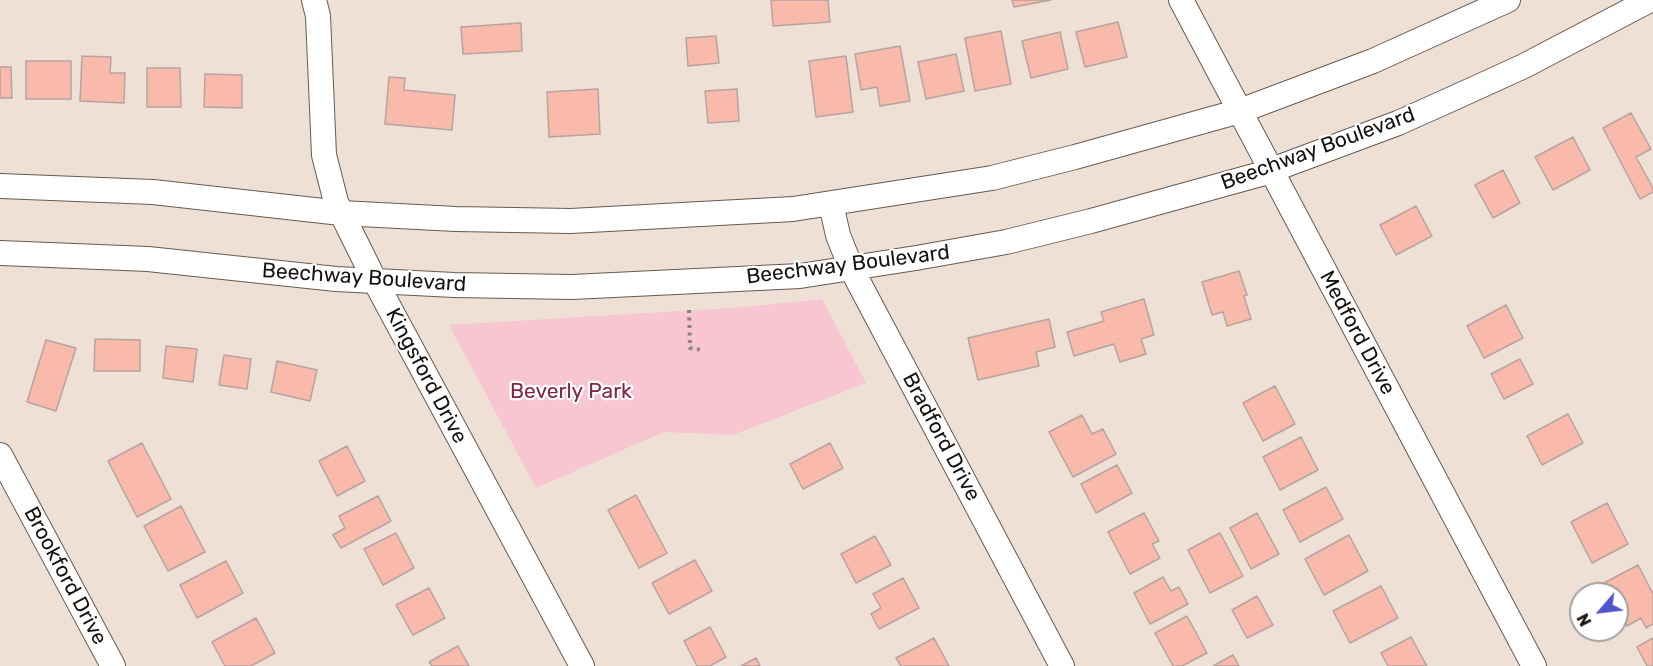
<!DOCTYPE html>
<html>
<head>
<meta charset="utf-8">
<style>
  body { margin:0 }
  #map { position:relative; width:1653px; height:666px; overflow:hidden; background:#eee0d5; font-family:Rubik,sans-serif }
  canvas { display:block }
  .north { position:absolute; left:1569px; top:582px; width:60px; height:60px; box-sizing:border-box; background:#fff; border:2px solid #a2a09f; border-radius:50%; rotate:242deg; font-size:16px; font-weight:700; line-height:24px; text-align:center; color:#17120e }
  .north::after { content:''; display:block; margin:auto; width:21px; height:27px; background:#5254cb; clip-path:polygon(50% 0,100% 100%,50% 72%,0 100%) }
</style>
</head>
<body>
<div id="map">
<canvas width="1653" height="666"></canvas>
<div class="north">N</div>
</div>
<script>
const c = document.querySelector('canvas').getContext('2d');
c.lineJoin = 'round';
function fillPath(path, color) {
  c.fillStyle = color;
  c.fill(path, 'evenodd');
}
function poly(rows) {
  const path = new Path2D();
  for (const r of rows) {
    path.moveTo(r[0], r[1]);
    for (let i = 2; i < r.length; i += 2) path.lineTo(r[i], r[i + 1]);
  }
  return path;
}
function stroke(path, color, width, dash) {
  c.strokeStyle = color;
  c.lineWidth = width;
  c.lineCap = dash ? 'butt' : 'round';
  c.setLineDash(dash || []);
  c.stroke(path);
}
function label(font, color, halo, rows, align = 'center') {
  c.font = font + ' Rubik,sans-serif';
  c.lineWidth = 4.5;
  c.setLineDash([]);
  c.textBaseline = 'middle';
  c.strokeStyle = halo;
  c.fillStyle = color;
  for (const [text, x, y, turn = 0] of rows) {
    c.save();
    c.translate(x, y);
    c.rotate((+turn || 0) * Math.PI / 180);
    c.textAlign = isNaN(turn) ? turn : align;
    if (halo) c.strokeText(text, 0, 0);
    c.fillText(text, 0, 0);
    c.restore();
  }
}
fillPath(poly([
  [822,299,866,383,733,435,664,432,536,488,449,325,746,307]
]), '#f7c6d0');
const building = poly([
  [771,0,828,0,830,22,773,26,771,0],
  [1012,0,1051,0,1014,7,1012,0],
  [1118,22,1127,57,1085,67,1076,32,1118,22],
  [521,23,522,51,463,54,461,27,521,23],
  [1001,31,1011,84,975,91,965,38,1001,31],
  [1060,32,1068,69,1031,78,1022,41,1060,32],
  [716,36,719,63,688,66,686,38,716,36],
  [900,46,910,101,880,106,877,87,861,90,855,54,900,46],
  [956,54,964,91,926,99,918,62,956,54],
  [82,56,111,57,110,73,125,73,124,103,80,101,82,56],
  [846,56,853,112,816,117,809,61,846,56],
  [26,61,71,61,71,99,26,99,26,61],
  [0,67,11,67,12,98,0,98,0,67],
  [147,68,180,68,181,107,147,107,147,68],
  [205,74,242,75,242,108,204,107,205,74],
  [389,77,405,78,404,90,455,95,452,130,385,124,389,77],
  [598,89,600,134,549,137,547,92,598,89],
  [737,89,739,121,708,123,705,91,737,89],
  [1631,113,1651,149,1636,157,1653,188,1653,192,1640,199,1603,128,1631,113],
  [1573,137,1590,170,1553,190,1535,157,1573,137],
  [1503,170,1520,203,1493,218,1475,185,1503,170],
  [1416,206,1432,236,1396,255,1380,225,1416,206],
  [1239,271,1247,295,1244,296,1251,319,1227,326,1223,312,1212,315,1202,282,1239,271],
  [1144,299,1154,335,1141,339,1146,354,1120,362,1114,344,1074,356,1067,332,1104,321,1101,312,1144,299],
  [1506,305,1523,338,1484,358,1467,326,1506,305],
  [1049,319,1055,347,1036,352,1039,366,978,380,968,338,1049,319],
  [95,339,140,340,140,371,94,371,95,339],
  [46,340,76,348,56,411,27,402,46,340],
  [166,346,197,349,193,382,163,378,166,346],
  [224,355,251,359,247,389,219,385,224,355],
  [1520,359,1533,384,1504,399,1491,374,1520,359],
  [277,361,317,370,310,401,271,392,277,361],
  [1275,386,1295,424,1263,441,1243,403,1275,386],
  [1568,414,1583,443,1542,465,1527,436,1568,414],
  [1082,415,1092,434,1103,429,1116,454,1073,477,1049,432,1082,415],
  [1301,437,1318,470,1280,490,1263,457,1301,437],
  [142,443,171,499,137,517,108,461,142,443],
  [830,443,843,468,803,489,790,464,830,443],
  [347,446,365,481,337,496,319,461,347,446],
  [1117,465,1132,493,1096,513,1081,484,1117,465],
  [1326,487,1343,519,1300,542,1283,510,1326,487],
  [636,495,667,553,639,568,608,510,636,495],
  [378,496,391,521,341,548,333,535,345,528,339,516,378,496],
  [1607,503,1628,544,1592,563,1571,522,1607,503],
  [181,506,205,552,168,571,144,526,181,506],
  [1144,513,1159,541,1152,544,1160,558,1130,574,1108,532,1144,513],
  [1257,513,1279,554,1251,569,1230,528,1257,513],
  [396,533,414,568,383,585,364,549,396,533],
  [1220,533,1243,576,1210,593,1188,550,1220,533],
  [1349,535,1368,571,1324,595,1305,559,1349,535],
  [875,536,891,565,856,583,841,554,875,536],
  [695,560,712,591,669,614,652,583,695,560],
  [226,561,243,593,197,618,180,585,226,561],
  [1638,565,1653,594,1653,624,1646,628,1641,618,1627,626,1617,608,1617,594,1610,594,1604,583,1638,565],
  [1163,577,1171,591,1179,587,1188,604,1150,624,1134,593,1163,577],
  [903,578,919,608,879,629,871,614,881,608,873,594,903,578],
  [1381,586,1398,618,1350,643,1333,611,1381,586],
  [429,588,445,618,413,635,396,605,429,588],
  [1257,596,1273,625,1247,638,1232,610,1257,596],
  [1187,616,1207,653,1182,666,1173,666,1155,633,1187,616],
  [256,618,275,653,251,666,225,666,212,642,256,618],
  [710,627,726,657,710,666,697,666,684,641,710,627],
  [1411,637,1427,666,1388,666,1381,653,1411,637],
  [934,638,949,666,901,666,896,658,934,638],
  [1653,638,1653,666,1647,666,1637,647,1653,638],
  [458,646,469,666,432,666,429,662,458,646],
  [1233,655,1239,666,1213,666,1233,655],
  [756,658,760,666,741,666,756,658]
]);
fillPath(building, '#f9b9ab');
stroke(building, '#b5a4a0', 1.5);
const minor = poly([
  [314,0,318,16,324,155,336,202,375,281,582,666],
  [1181,0,1534,666],
  [0,186,153,192,341,213,456,219,571,221,793,209,992,178,1075,157,1240,111,1373,61,1508,0],
  [831,204,838,235,851,268,1062,666],
  [0,253,148,259,336,279,454,285,572,287,800,276,916,258,1006,242,1091,221,1261,174,1398,123,1456,97,1524,66,1650,0],
  [0,455,113,666]
]);
stroke(minor, '#665b51', 26);
stroke(poly([
  [689,310,690,348,702,350]
]), '#8d837b', 4, [3, 4.5]);
stroke(minor, '#fff', 24);
label('21px', '#17120e', '#fff', [
  ["Beechway Boulevard",1318,149,-20],
  ["Beechway Boulevard",848,265,-7],
  ["Beechway Boulevard",364,278,4],
  ["Medford Drive",1357,333,62],
  ["Kingsford Drive",426,376,62],
  ["Bradford Drive",941,437,62],
  ["Brookford Drive",65,576,62]
]);
label('21px', '#7f2542', '#fff', [
  ["Beverly Park",571,392]
]);
</script>
</body>
</html>
